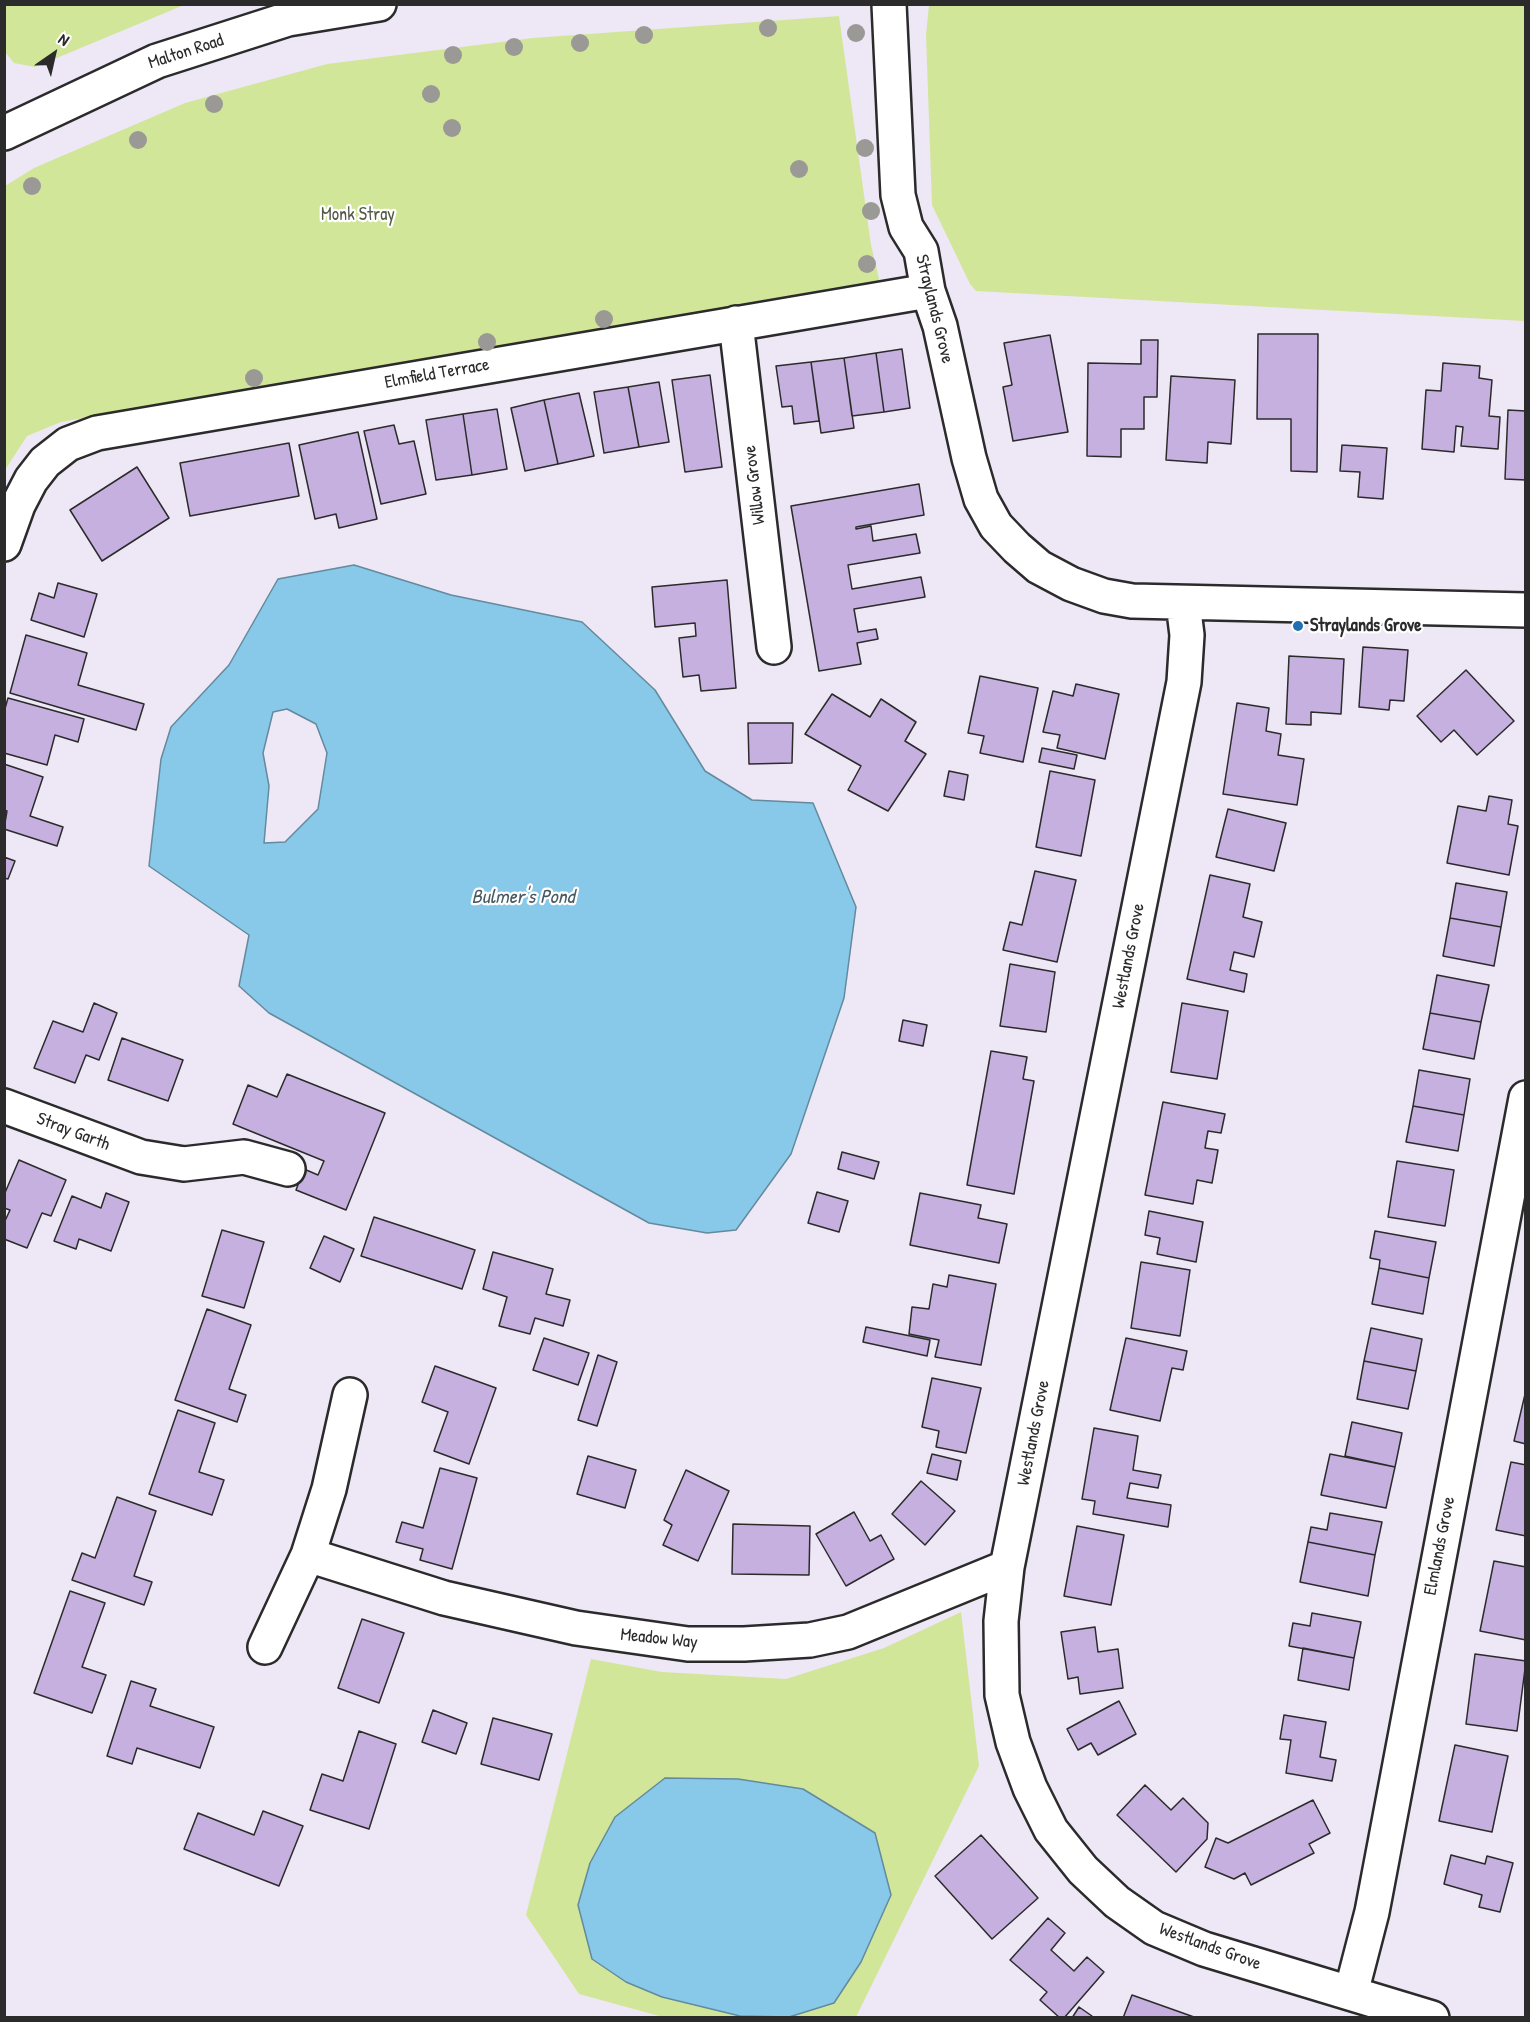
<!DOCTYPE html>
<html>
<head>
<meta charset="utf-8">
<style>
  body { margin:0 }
  #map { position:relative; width:1530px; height:2022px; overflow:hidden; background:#eee7f5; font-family:"Patrick Hand",sans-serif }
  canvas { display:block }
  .frame { position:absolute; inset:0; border:6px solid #2b2b2b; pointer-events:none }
  .north { position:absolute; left:24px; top:24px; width:60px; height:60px; -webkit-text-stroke:4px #fff; paint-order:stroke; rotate:34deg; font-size:16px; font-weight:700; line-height:24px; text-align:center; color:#2b2b2b }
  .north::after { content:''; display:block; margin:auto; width:21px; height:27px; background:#2b2b2b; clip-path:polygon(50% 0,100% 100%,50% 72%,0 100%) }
</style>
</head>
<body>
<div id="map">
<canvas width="1530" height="2022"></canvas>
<div class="frame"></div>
<div class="north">N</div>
</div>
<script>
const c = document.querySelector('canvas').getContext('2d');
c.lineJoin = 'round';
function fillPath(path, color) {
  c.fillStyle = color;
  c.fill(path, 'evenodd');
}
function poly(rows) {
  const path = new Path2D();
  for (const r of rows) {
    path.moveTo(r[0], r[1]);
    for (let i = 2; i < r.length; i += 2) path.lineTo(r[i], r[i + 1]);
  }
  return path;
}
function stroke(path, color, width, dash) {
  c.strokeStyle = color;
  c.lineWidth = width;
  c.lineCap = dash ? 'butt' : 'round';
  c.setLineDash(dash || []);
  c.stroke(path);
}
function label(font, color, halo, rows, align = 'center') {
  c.font = font + ' "Patrick Hand",sans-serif';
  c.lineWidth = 4.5;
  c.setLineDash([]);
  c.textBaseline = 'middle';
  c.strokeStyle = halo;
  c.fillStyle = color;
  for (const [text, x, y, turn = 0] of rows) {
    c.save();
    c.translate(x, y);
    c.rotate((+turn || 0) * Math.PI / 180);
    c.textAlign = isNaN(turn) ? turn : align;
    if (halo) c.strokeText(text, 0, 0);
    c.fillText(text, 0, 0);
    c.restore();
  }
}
fillPath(poly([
  [5,4,184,4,184,5,35,67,14,63,5,52],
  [929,5,1525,5,1525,321,976,291,970,284,932,205,926,35],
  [839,16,871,245,881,287,239,390,61,422,27,436,5,470,5,186,34,168,185,103,327,64,533,38],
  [961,1612,979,1766,856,2017,789,2017,834,2002,626,1982,662,1997,740,2016,760,2017,663,2017,579,1994,526,1915,591,1659,662,1672,786,1679,884,1648]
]), '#d2e69a');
const water = poly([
  [354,565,451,595,582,622,655,690,705,771,752,800,813,803,856,907,844,998,791,1154,736,1230,707,1233,649,1223,269,1013,239,986,249,935,149,866,161,759,171,727,229,665,278,579,354,565],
  [287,709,316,724,327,753,318,809,285,842,264,843,269,786,263,753,273,712,287,709],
  [665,1778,738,1779,803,1789,875,1833,891,1895,861,1962,834,2003,789,2017,740,2016,662,1997,626,1982,592,1959,578,1905,590,1863,615,1817,665,1778]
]);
fillPath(water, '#88c9e9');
stroke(water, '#638a9d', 1.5);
const building = poly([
  [1258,334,1318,334,1317,472,1291,471,1291,419,1257,419,1258,334],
  [1050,335,1068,432,1013,441,1003,387,1012,385,1004,343,1050,335],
  [1141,340,1158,340,1157,397,1144,397,1144,429,1121,429,1121,457,1087,456,1088,363,1141,364,1141,340],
  [902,349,910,408,884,412,876,353,902,349],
  [876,353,884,412,852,416,844,358,876,353],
  [844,358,854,428,821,433,811,362,844,358],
  [811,362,819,421,794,424,792,406,782,407,776,366,811,362],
  [1443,363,1480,366,1479,378,1492,380,1489,416,1500,417,1498,449,1461,446,1463,427,1456,426,1454,452,1422,449,1426,390,1441,391,1443,363],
  [710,375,722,467,685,472,672,380,710,375],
  [1171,376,1235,380,1231,444,1208,442,1207,463,1166,460,1171,376],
  [659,382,669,442,639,447,628,387,659,382],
  [628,387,639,447,604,453,594,392,628,387],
  [579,393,594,456,558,464,544,400,579,393],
  [544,400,558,464,525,471,511,408,544,400],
  [497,409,507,469,472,475,463,414,497,409],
  [1508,410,1526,411,1526,480,1505,479,1508,410],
  [463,414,472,475,436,480,426,420,463,414],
  [394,425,399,444,414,441,426,494,381,504,364,431,394,425],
  [358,432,377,519,339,528,336,514,315,519,299,445,358,432],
  [289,443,299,496,190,516,180,463,289,443],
  [1342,445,1387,448,1383,499,1358,497,1360,472,1340,471,1342,445],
  [137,467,169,518,102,561,70,510,137,467],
  [919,484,924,515,856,527,856,529,871,526,873,541,916,534,920,553,848,565,852,589,921,577,925,597,854,609,858,632,876,629,878,639,857,643,861,664,819,671,791,506,919,484],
  [727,580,736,688,701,691,699,675,683,677,679,638,696,636,695,623,655,627,652,587,727,580],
  [58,583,97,594,84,637,31,620,39,593,54,598,58,583],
  [26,635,87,653,78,685,144,704,136,730,10,693,26,635],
  [1363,647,1408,650,1404,701,1390,700,1389,710,1359,707,1363,647],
  [1289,656,1344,659,1341,714,1311,712,1311,725,1286,724,1289,656],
  [1466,670,1514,721,1477,755,1454,730,1441,742,1417,716,1466,670],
  [980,676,1038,688,1023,762,980,753,984,736,968,733,980,676],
  [1076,684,1119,694,1105,759,1057,748,1060,735,1043,732,1053,691,1073,696,1076,684],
  [832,694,870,717,881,699,916,722,905,741,926,754,888,811,848,790,861,766,805,734,832,694],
  [8,698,84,719,78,742,55,735,47,765,4,753,4,712,8,698],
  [1237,703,1269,708,1266,731,1281,734,1278,755,1304,759,1297,805,1223,794,1237,703],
  [748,723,793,723,792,763,749,764,748,723],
  [1042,748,1077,755,1074,769,1039,762,1042,748],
  [4,764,43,777,30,816,63,827,57,846,4,829,7,811,4,810,4,764],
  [949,771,968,775,964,800,944,796,949,771],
  [1050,771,1095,780,1081,856,1036,847,1050,771],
  [1489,796,1512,800,1508,824,1518,826,1509,875,1447,863,1458,806,1486,811,1489,796],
  [1228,809,1286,823,1274,871,1216,857,1228,809],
  [4,857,15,861,8,879,4,878,4,857],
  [1035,871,1076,880,1057,962,1003,950,1010,922,1022,925,1035,871],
  [1210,875,1250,884,1243,917,1262,922,1254,957,1234,952,1230,970,1247,974,1244,992,1187,979,1210,875],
  [1456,883,1507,892,1501,927,1450,918,1456,883],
  [1450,918,1501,927,1494,966,1443,956,1450,918],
  [1010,964,1055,972,1046,1032,1000,1026,1010,964],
  [1437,975,1489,985,1481,1022,1430,1013,1437,975],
  [94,1003,117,1013,99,1060,86,1055,75,1083,34,1068,53,1021,83,1032,94,1003],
  [1182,1003,1228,1011,1217,1079,1171,1072,1182,1003],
  [1430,1013,1481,1022,1474,1059,1423,1049,1430,1013],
  [903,1020,927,1025,923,1046,899,1041,903,1020],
  [122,1038,183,1060,168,1101,108,1080,122,1038],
  [991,1051,1027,1057,1023,1079,1034,1081,1014,1194,967,1185,991,1051],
  [1419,1070,1470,1079,1464,1115,1413,1106,1419,1070],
  [287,1074,385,1113,346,1210,296,1190,304,1169,318,1175,324,1161,233,1124,248,1085,277,1097,287,1074],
  [1163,1102,1225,1114,1221,1133,1208,1131,1205,1148,1218,1150,1212,1183,1197,1180,1193,1204,1145,1195,1163,1102],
  [1413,1106,1464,1115,1458,1151,1406,1142,1413,1106],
  [842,1152,879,1162,874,1179,838,1169,842,1152],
  [19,1160,66,1180,51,1216,42,1213,27,1248,4,1239,4,1223,10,1210,4,1208,4,1195,19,1160],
  [1397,1161,1454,1170,1445,1226,1388,1217,1397,1161],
  [817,1192,848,1201,839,1232,808,1223,817,1192],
  [106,1193,129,1202,111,1251,79,1239,76,1249,54,1241,72,1196,101,1208,106,1193],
  [920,1193,981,1205,978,1218,1007,1224,999,1263,910,1245,920,1193],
  [1149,1211,1203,1222,1196,1262,1157,1254,1160,1238,1145,1235,1149,1211],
  [374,1217,475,1250,462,1289,361,1256,374,1217],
  [222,1230,264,1242,244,1308,202,1296,222,1230],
  [1375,1231,1436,1242,1429,1278,1379,1268,1380,1260,1370,1258,1375,1231],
  [324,1236,354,1249,340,1282,310,1268,324,1236],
  [493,1252,553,1269,546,1294,570,1300,563,1326,535,1318,530,1334,499,1326,507,1297,483,1289,493,1252],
  [1141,1262,1190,1270,1180,1336,1131,1328,1141,1262],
  [1379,1268,1429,1278,1423,1314,1372,1304,1379,1268],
  [949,1275,996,1284,981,1365,935,1357,939,1340,909,1334,912,1307,929,1309,933,1284,947,1287,949,1275],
  [207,1309,251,1325,229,1389,246,1395,237,1422,175,1400,207,1309],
  [866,1327,930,1340,927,1356,863,1342,866,1327],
  [1371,1328,1422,1339,1416,1371,1364,1361,1371,1328],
  [544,1338,589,1353,578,1385,533,1370,544,1338],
  [1126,1338,1187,1351,1183,1370,1172,1368,1160,1421,1110,1410,1126,1338],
  [598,1355,617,1362,597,1426,578,1420,598,1355],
  [1364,1361,1416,1371,1408,1409,1357,1399,1364,1361],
  [435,1366,496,1388,469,1464,434,1451,448,1412,422,1402,435,1366],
  [932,1378,981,1388,966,1453,936,1447,939,1431,922,1427,932,1378],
  [1526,1390,1526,1444,1514,1441,1526,1390],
  [178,1410,215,1423,199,1472,224,1480,212,1515,149,1494,178,1410],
  [1352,1422,1402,1433,1395,1467,1345,1456,1352,1422],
  [1094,1428,1138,1436,1133,1470,1161,1475,1158,1488,1130,1483,1127,1498,1171,1505,1168,1527,1093,1514,1095,1501,1082,1499,1094,1428],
  [932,1454,961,1461,957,1480,927,1473,932,1454],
  [1330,1454,1395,1467,1386,1508,1321,1495,1330,1454],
  [588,1456,636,1470,625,1508,577,1494,588,1456],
  [1511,1462,1526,1465,1526,1536,1496,1530,1511,1462],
  [440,1468,477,1478,452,1569,420,1560,423,1549,396,1542,402,1522,423,1528,440,1468],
  [686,1470,729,1491,698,1561,663,1545,672,1525,664,1520,686,1470],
  [921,1481,955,1511,925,1545,892,1514,921,1481],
  [117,1497,156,1511,134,1576,152,1582,144,1605,72,1580,82,1553,95,1558,117,1497],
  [854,1512,870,1541,881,1535,894,1559,846,1586,816,1534,854,1512],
  [1330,1513,1382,1522,1375,1555,1308,1542,1311,1527,1327,1530,1330,1513],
  [733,1524,810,1526,809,1575,732,1574,733,1524],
  [1077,1526,1124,1535,1111,1605,1064,1596,1077,1526],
  [1308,1542,1375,1555,1368,1596,1300,1582,1308,1542],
  [1494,1561,1526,1567,1526,1640,1480,1631,1494,1561],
  [70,1591,105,1603,82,1667,106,1675,92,1713,34,1693,70,1591],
  [1312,1613,1361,1622,1354,1658,1289,1646,1293,1623,1310,1626,1312,1613],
  [362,1619,404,1633,379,1703,338,1688,362,1619],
  [1095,1627,1098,1652,1118,1649,1123,1688,1080,1694,1078,1677,1068,1679,1061,1632,1095,1627],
  [1303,1648,1354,1658,1349,1690,1298,1680,1303,1648],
  [1475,1654,1526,1661,1517,1731,1466,1724,1475,1654],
  [131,1681,156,1689,150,1706,214,1727,200,1768,137,1748,132,1764,107,1756,131,1681],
  [1119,1701,1136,1734,1098,1755,1091,1743,1078,1750,1067,1729,1119,1701],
  [433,1710,467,1723,456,1754,422,1742,433,1710],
  [1284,1715,1326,1722,1320,1757,1336,1760,1332,1781,1286,1773,1291,1740,1280,1739,1284,1715],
  [493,1718,552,1734,539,1780,481,1764,493,1718],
  [359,1731,396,1744,369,1829,310,1810,322,1774,343,1781,359,1731],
  [1455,1745,1508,1756,1492,1832,1439,1821,1455,1745],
  [1145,1785,1171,1810,1183,1798,1208,1823,1207,1839,1176,1872,1117,1815,1145,1785],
  [1313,1800,1330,1833,1309,1844,1314,1853,1251,1885,1245,1873,1234,1879,1205,1867,1216,1838,1228,1843,1313,1800],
  [263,1811,303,1826,279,1886,184,1849,198,1813,254,1835,263,1811],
  [981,1835,1038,1898,992,1939,935,1876,981,1835],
  [1451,1855,1485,1864,1487,1856,1513,1863,1500,1912,1479,1907,1482,1895,1444,1884,1451,1855],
  [1048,1918,1065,1933,1051,1950,1074,1971,1087,1957,1104,1972,1064,2018,1060,2018,1040,2000,1047,1992,1010,1960,1048,1918],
  [1132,1995,1194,2017,1123,2018,1132,1995],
  [1079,2007,1092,2016,1091,2018,1072,2018,1079,2007]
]);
fillPath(building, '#c6b0df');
stroke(building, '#2b2b2b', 1.5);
const minor = poly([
  [889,4,898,195,906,227,921,251,928,291,940,326,969,458,981,499,996,526,1017,548,1039,567,1071,584,1104,596,1132,601,1526,610],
  [736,323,774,647],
  [4,544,18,505,31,480,45,462,68,444,97,433,928,291],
  [1183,603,1187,635,1184,682,1007,1567,1001,1621,1002,1695,1013,1742,1030,1788,1051,1830,1083,1870,1117,1902,1154,1928,1204,1949,1432,2018],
  [4,1106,141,1157,184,1164,244,1157,288,1169],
  [308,1555,444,1598,576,1628,688,1644,744,1644,810,1640,848,1632,1007,1567],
  [265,1647,308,1555,329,1489,350,1395],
  [1351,1993,1372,1912,1526,1098]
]);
const major = poly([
  [4,133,157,61,288,19,379,4]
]);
stroke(minor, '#2b2b2b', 38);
stroke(major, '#2b2b2b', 38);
stroke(minor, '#fff', 33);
stroke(major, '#fff', 33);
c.fillStyle = '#9a9995';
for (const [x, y] of [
  [768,28],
  [856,33],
  [644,35],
  [580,43],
  [514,47],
  [453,55],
  [431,94],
  [214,104],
  [452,128],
  [138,140],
  [865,148],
  [799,169],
  [32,186],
  [871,211],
  [867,264],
  [604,319],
  [487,342],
  [254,378]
]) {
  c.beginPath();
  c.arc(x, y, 9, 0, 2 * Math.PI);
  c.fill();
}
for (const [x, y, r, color] of [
  [1298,626,6,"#1f6fb2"]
]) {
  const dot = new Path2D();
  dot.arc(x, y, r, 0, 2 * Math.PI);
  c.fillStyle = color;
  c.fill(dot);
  stroke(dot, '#fff', 2);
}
label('18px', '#2b2b2b', '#fff', [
  ["Malton Road",186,52,-18],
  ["Straylands Grove",934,309,76],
  ["Elmfield Terrace",437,374,-10],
  ["Willow Grove",755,485,-97],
  ["Westlands Grove",1129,956,-79],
  ["Stray Garth",73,1132,21],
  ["Westlands Grove",1034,1433,-79],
  ["Elmlands Grove",1440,1546,-79],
  ["Meadow Way",659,1639,6],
  ["Westlands Grove",1210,1947,20]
]);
label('18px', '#555a47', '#fff', [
  ["Monk Stray",358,215]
]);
label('bold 18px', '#2b2b2b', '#fff', [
  ["Straylands Grove",1310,626]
], 'left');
label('italic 20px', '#475a64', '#fff', [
  ["Bulmer's Pond",523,898]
]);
</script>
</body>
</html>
